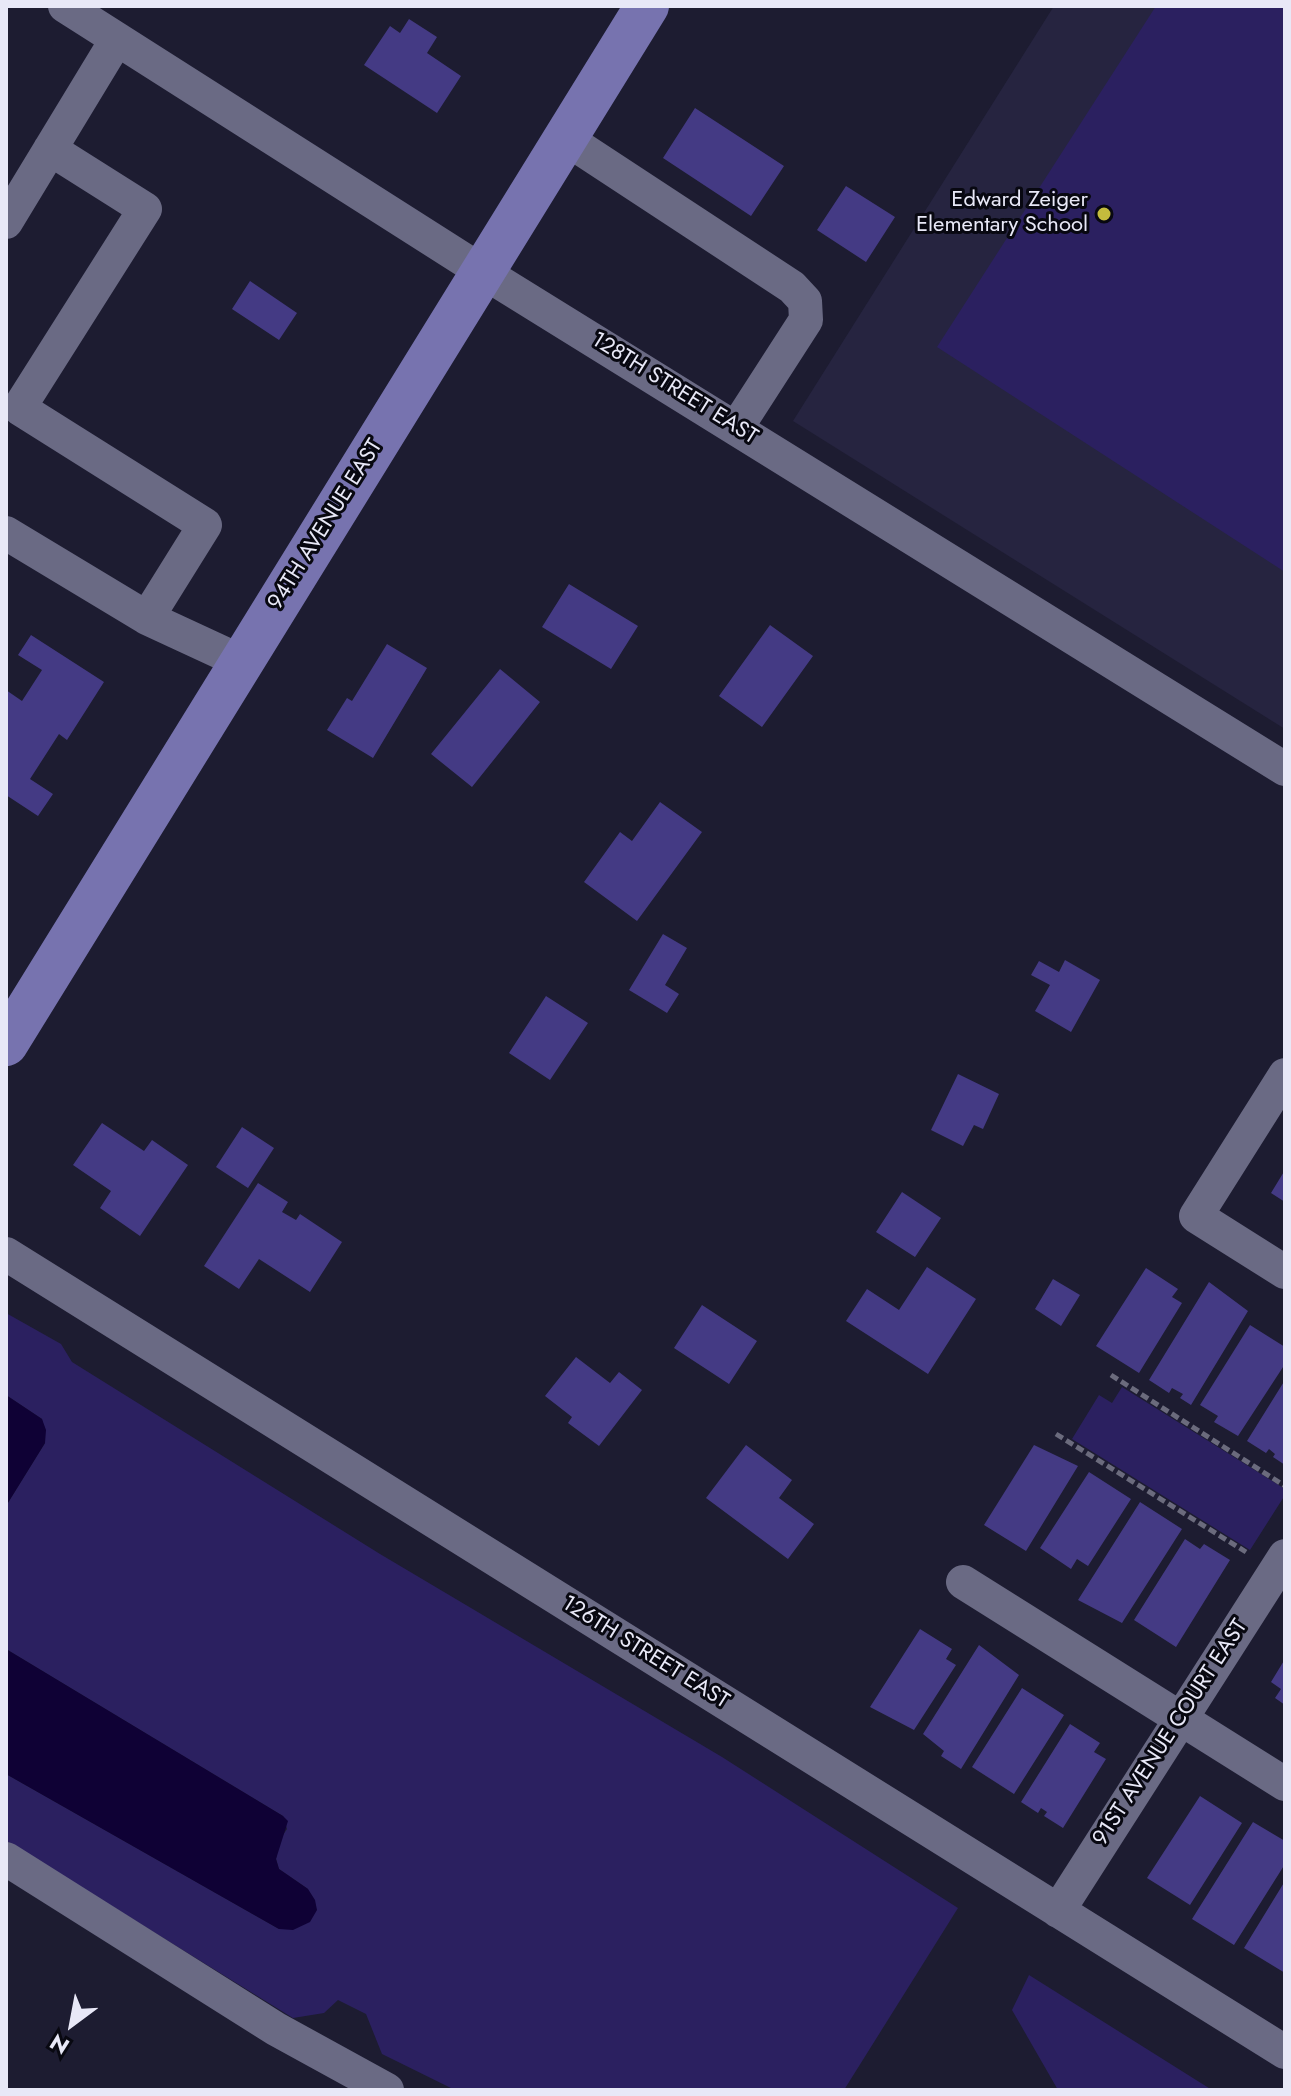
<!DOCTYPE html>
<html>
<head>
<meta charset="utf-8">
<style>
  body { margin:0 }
  #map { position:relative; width:1291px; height:2096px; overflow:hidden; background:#1d1c31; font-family:Jost,sans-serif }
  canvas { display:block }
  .frame { position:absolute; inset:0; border:8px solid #e8e8f7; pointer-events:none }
  .north { position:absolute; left:32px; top:1984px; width:80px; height:80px; -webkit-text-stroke:6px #080811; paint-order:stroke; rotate:212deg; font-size:22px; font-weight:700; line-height:32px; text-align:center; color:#e8e8f7 }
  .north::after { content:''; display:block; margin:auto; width:28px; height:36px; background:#e8e8f7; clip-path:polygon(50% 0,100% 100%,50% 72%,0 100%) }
</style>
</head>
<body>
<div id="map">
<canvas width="1291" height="2096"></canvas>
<div class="frame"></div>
<div class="north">N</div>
</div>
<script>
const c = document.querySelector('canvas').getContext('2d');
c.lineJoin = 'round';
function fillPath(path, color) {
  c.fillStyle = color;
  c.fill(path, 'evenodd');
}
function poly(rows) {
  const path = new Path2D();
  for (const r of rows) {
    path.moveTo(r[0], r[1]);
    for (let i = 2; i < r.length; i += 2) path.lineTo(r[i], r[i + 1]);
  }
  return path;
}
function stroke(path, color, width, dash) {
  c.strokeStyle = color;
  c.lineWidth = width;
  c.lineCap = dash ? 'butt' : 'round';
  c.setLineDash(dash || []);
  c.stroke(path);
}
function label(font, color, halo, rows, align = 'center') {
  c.font = font + ' Jost,sans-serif';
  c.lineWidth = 6;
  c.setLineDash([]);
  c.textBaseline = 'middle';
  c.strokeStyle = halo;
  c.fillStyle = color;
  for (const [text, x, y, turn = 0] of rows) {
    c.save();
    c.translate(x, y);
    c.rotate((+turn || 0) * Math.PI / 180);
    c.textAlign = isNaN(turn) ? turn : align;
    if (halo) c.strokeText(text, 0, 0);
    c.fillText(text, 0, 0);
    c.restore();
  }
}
fillPath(poly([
  [1054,6,1285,6,1285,729,793,421]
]), '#262440');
fillPath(poly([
  [1156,6,1285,6,1285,572,937,347],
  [6,1313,61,1344,72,1362,380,1554,722,1757,958,1908,844,2090,455,2090,382,2054,366,2014,338,2000,324,2013,293,2018,6,1841,6,1774,279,1929,308,1889,279,1869,276,1859,279,1841,287,1829,283,1816,6,1649,6,1506,45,1443,42,1419,6,1395],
  [1122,1387,1285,1489,1285,1495,1250,1550,1072,1439,1099,1395,1112,1403],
  [1029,1975,1212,2090,1058,2090,1012,2010]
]), '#2b2060');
fillPath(poly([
  [6,1395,42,1419,46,1430,45,1443,6,1506],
  [6,1649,283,1816,288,1821,276,1859,279,1869,308,1889,315,1900,317,1910,310,1922,293,1930,279,1929,6,1774]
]), '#0f0135');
fillPath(poly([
  [409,19,437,37,427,53,461,76,437,113,364,65,390,26,400,33],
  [695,108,784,166,751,216,663,158],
  [846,186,895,217,866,262,817,230],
  [250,281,297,313,279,340,232,309],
  [569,584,638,626,611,669,542,627],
  [770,625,813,656,762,727,719,696],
  [31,635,104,682,67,740,59,734,30,779,53,794,38,816,6,795,6,690,22,701,42,670,18,655],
  [387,644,427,668,373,758,327,730,347,698,352,701],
  [500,669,540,702,472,787,431,754],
  [660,802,702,832,637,921,584,882,620,832,632,841],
  [663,934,687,948,665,985,679,994,667,1013,629,990],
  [1065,960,1100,980,1071,1032,1035,1011,1050,985,1031,975,1039,961,1059,972],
  [546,996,588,1023,550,1080,509,1053],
  [958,1074,999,1094,983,1129,974,1125,963,1146,931,1130],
  [102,1123,144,1151,152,1140,188,1165,140,1236,100,1208,111,1191,73,1165],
  [242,1127,274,1148,248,1188,216,1167],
  [1285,1170,1285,1202,1271,1193],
  [258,1183,288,1202,282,1212,296,1220,300,1214,342,1242,310,1292,259,1259,239,1289,204,1266],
  [902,1192,941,1218,915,1257,876,1232],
  [927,1267,976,1299,928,1374,846,1321,867,1289,899,1310],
  [1146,1268,1178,1289,1172,1297,1182,1303,1139,1373,1096,1346],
  [1053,1279,1080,1295,1061,1326,1035,1309],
  [1209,1282,1248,1311,1191,1405,1180,1398,1183,1394,1172,1388,1169,1393,1149,1380],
  [702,1305,757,1341,729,1384,674,1348],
  [1250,1325,1285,1347,1285,1364,1238,1436,1214,1422,1218,1416,1200,1405],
  [576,1357,610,1383,619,1372,642,1390,599,1446,568,1423,572,1417,545,1396],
  [1285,1380,1285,1465,1273,1457,1275,1454,1269,1449,1266,1453,1247,1441],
  [746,1445,792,1480,779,1498,814,1524,788,1559,706,1498],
  [1034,1445,1078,1466,1026,1551,984,1525],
  [1089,1472,1131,1499,1088,1566,1077,1559,1071,1569,1040,1548],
  [1140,1502,1182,1529,1122,1623,1078,1600],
  [1185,1539,1200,1549,1204,1544,1230,1560,1176,1647,1134,1620],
  [920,1629,952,1649,946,1659,956,1665,914,1730,870,1707],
  [979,1645,1019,1675,961,1769,941,1756,944,1751,923,1734],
  [1285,1659,1285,1705,1275,1698,1281,1689,1271,1682],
  [1022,1688,1064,1715,1014,1794,972,1767],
  [1070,1724,1100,1743,1094,1752,1106,1759,1063,1828,1044,1816,1047,1812,1041,1808,1038,1813,1021,1802],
  [1200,1796,1242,1823,1190,1905,1147,1878],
  [1253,1822,1285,1841,1285,1864,1234,1945,1192,1919],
  [1285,1881,1285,1973,1244,1948]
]), '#443a84');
stroke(poly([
  [1111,1375,1285,1486],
  [1056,1434,1246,1552]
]), '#6b6b7d', 5, [8, 4]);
stroke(poly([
  [65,6,483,272,1285,769],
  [565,138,792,287,805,301,806,320,737,427],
  [50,149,145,209,19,408,205,525,147,618],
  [6,222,117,39],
  [6,533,147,618,242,662],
  [1285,1075,1196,1216,1285,1272],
  [6,1254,1285,2052],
  [963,1582,1285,1784],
  [6,1859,276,2029,387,2090],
  [1058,1911,1285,1556]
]), '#6a6a84', 34);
stroke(poly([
  [6,1044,647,6]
]), '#7773af', 44);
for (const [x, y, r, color] of [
  [1104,214,8,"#c4bc3d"]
]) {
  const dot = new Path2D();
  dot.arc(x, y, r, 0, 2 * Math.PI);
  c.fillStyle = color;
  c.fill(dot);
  stroke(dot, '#080811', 3);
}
label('22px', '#e8e8f7', '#080811', [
  ["Edward Zeiger",1088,201],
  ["Elementary School",1088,226]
], 'right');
label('22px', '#e8e8f7', '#080811', [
  ["128TH STREET EAST",674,389,32],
  ["94TH AVENUE EAST",326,525,-58],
  ["126TH STREET EAST",645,1653,32],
  ["91ST AVENUE COURT EAST",1171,1733,-57]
]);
</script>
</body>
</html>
